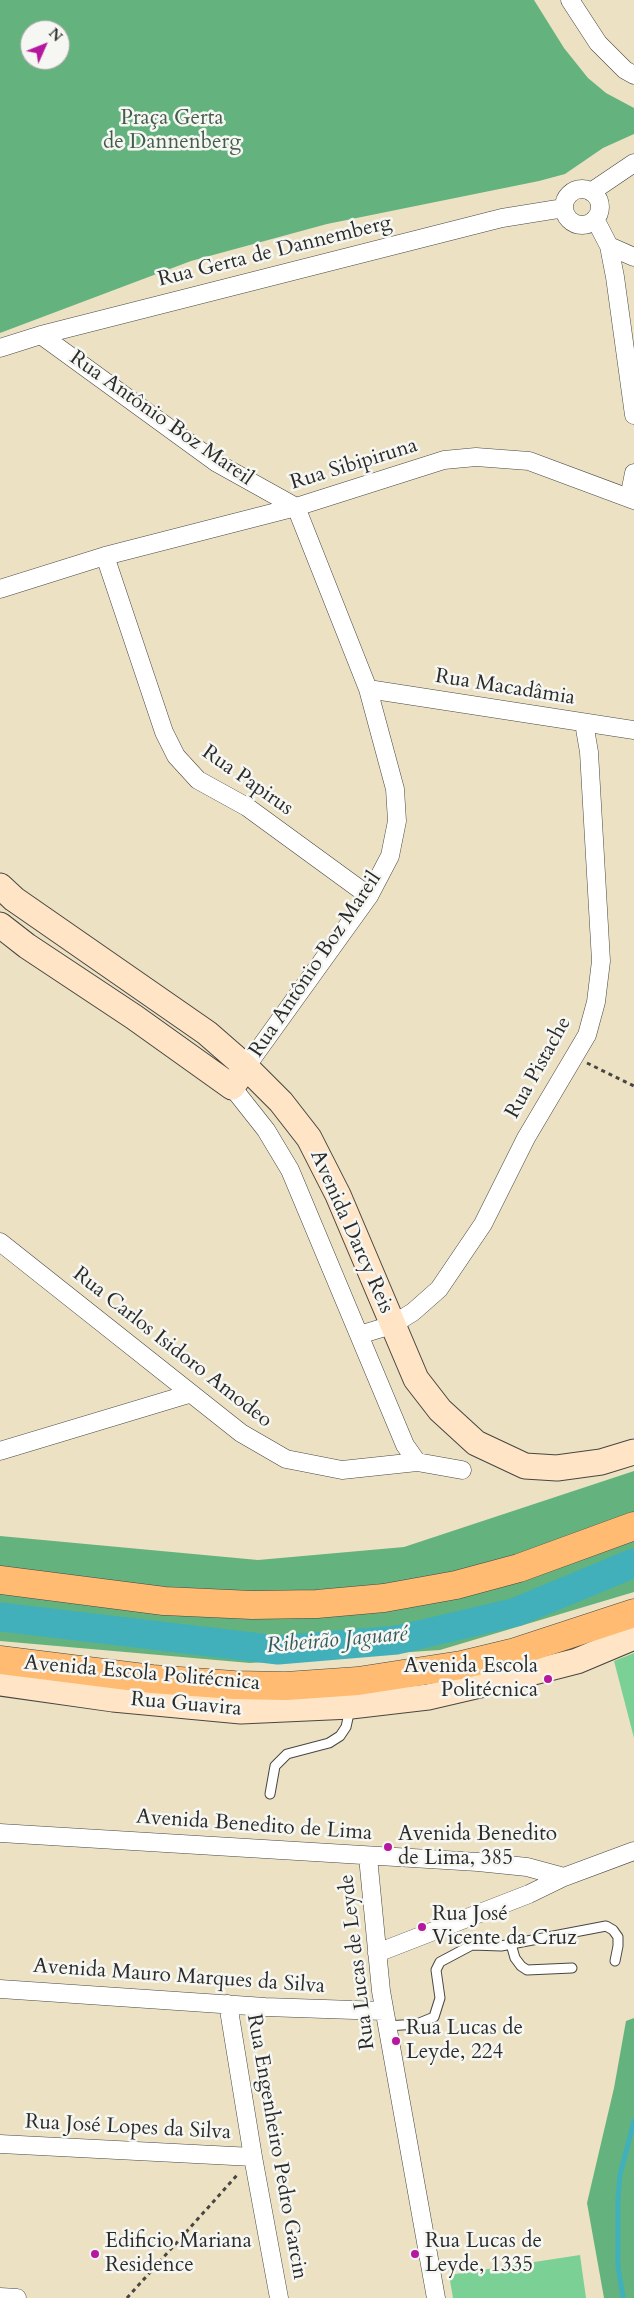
<!DOCTYPE html>
<html>
<head>
<meta charset="utf-8">
<style>
  body { margin:0 }
  #map { position:relative; width:634px; height:2298px; overflow:hidden; background:#ece2c3; font-family:Cardo,serif }
  canvas { display:block }
  .north { position:absolute; left:20px; top:20px; width:50px; height:50px; box-sizing:border-box; background:#f6f6f2; border:1px solid #a5a5a2; border-radius:50%; rotate:46deg; font-size:14px; font-weight:700; line-height:20px; text-align:center; color:#2b2b2b }
  .north::after { content:''; display:block; margin:auto; width:18px; height:22px; background:#b5179e; clip-path:polygon(50% 0,100% 100%,50% 72%,0 100%) }
</style>
</head>
<body>
<div id="map">
<canvas width="634" height="2298"></canvas>
<div class="north">N</div>
</div>
<script>
const c = document.querySelector('canvas').getContext('2d');
c.lineJoin = 'round';
function fillPath(path, color) {
  c.fillStyle = color;
  c.fill(path, 'evenodd');
}
function poly(rows) {
  const path = new Path2D();
  for (const r of rows) {
    if (r.length === 3) {
      path.moveTo(r[0] + r[2], r[1]);
      path.arc(r[0], r[1], r[2], 0, 2 * Math.PI);
      continue;
    }
    path.moveTo(r[0], r[1]);
    for (let i = 2; i < r.length; i += 2) path.lineTo(r[i], r[i + 1]);
  }
  return path;
}
function stroke(path, color, width, dash) {
  c.strokeStyle = color;
  c.lineWidth = width;
  c.lineCap = dash ? 'butt' : 'round';
  c.setLineDash(dash || []);
  c.stroke(path);
}
function label(font, color, halo, rows, align = 'center') {
  c.font = font + ' Cardo,serif';
  c.lineWidth = 5;
  c.setLineDash([]);
  c.textBaseline = 'middle';
  c.strokeStyle = halo;
  c.fillStyle = color;
  for (const [text, x, y, turn = 0] of rows) {
    c.save();
    c.translate(x, y);
    c.rotate((+turn || 0) * Math.PI / 180);
    c.textAlign = isNaN(turn) ? turn : align;
    if (halo) c.strokeText(text, 0, 0);
    c.fillText(text, 0, 0);
    c.restore();
  }
}
fillPath(poly([
  [634,1653,634,1738,614,1661],
  [580,2255,586,2298,453,2298,449,2275]
]), '#7bd195');
fillPath(poly([
  [0,0,534,0,564,48,588,78,606,93,634,108,634,134,603,148,565,174,539,181,327,224,191,261,0,333],
  [30,30,60,30,60,60,30,60],
  [634,1471,634,1592,440,1650,250,1663,0,1641,0,1536,258,1560,404,1547],
  [634,2018,634,2298,604,2298,587,2203,614,2088,626,2021]
]), '#64b37e');
stroke(poly([
  [623,2298,618,2266,618,2198,620,2175,634,2121]
]), '#41b0bb', 5);
stroke(poly([
  [0,1617,278,1650,397,1640,516,1612,634,1563]
]), '#41b0bb', 29);
const lane = poly([
  [270,1794,275,1766,287,1754,329,1743,340,1736,346,1727,350,1709],
  [511,1944,515,1958,521,1966,527,1970,572,1968],
  [387,2026,417,2024,434,2017,440,1998,436,1970,440,1962,472,1945,501,1946,606,1926,613,1930,618,1937,618,1946,615,1961]
]);
const street = poly([
  [570,0,598,43,625,70,634,75],
  [582,207,18],
  [591,192,634,163],
  [595,219,609,246,634,257],
  [609,246,615,277,634,415],
  [41,335,217,463,296,507,368,689,395,789,397,821,390,856,369,896,246,1067],
  [0,348,41,335,502,218,564,208],
  [629,498,634,473],
  [105,556,164,732,176,756,198,780,247,807,369,896],
  [0,589,105,556,296,507,444,460,476,457,529,461,634,500],
  [368,689,634,730],
  [232,1087,266,1130,290,1170,405,1445,417,1462,462,1470],
  [0,1242,241,1433,286,1459,342,1470,417,1462],
  [359,1335,392,1325,413,1312,439,1289,483,1224,526,1138,587,1035,596,1002,601,961,589,752,584,723],
  [0,1451,189,1394],
  [0,1833,478,1862,527,1867,564,1877],
  [368,1857,381,1991,436,2298],
  [377,1953,529,1894,564,1877,634,1851],
  [0,1989,265,2007,384,2011],
  [228,2004,253,2157,279,2298],
  [0,2144,253,2157],
  [0,2297,17,2298]
]);
const secondary = poly([
  [0,886,14,899,207,1033,246,1067,281,1102,309,1138,338,1195,416,1379,440,1410,476,1443,525,1466,557,1468,601,1462,634,1452],
  [0,925,27,946,134,1017,232,1087,246,1067],
  [0,1683,113,1699,241,1711,351,1706,428,1697,514,1677,577,1661,634,1637]
]);
const highway = poly([
  [0,1580,164,1601,252,1605,317,1604,384,1598,456,1585,519,1568,634,1526],
  [0,1660,152,1679,234,1685,286,1686,358,1681,461,1665,515,1652,634,1613]
]);
stroke(lane, '#484642', 11);
stroke(street, '#484642', 19);
stroke(secondary, '#484642', 27);
stroke(highway, '#484642', 29);
stroke(poly([
  [587,1063,634,1086],
  [127,2298,239,2173]
]), '#484642', 3, [4, 4]);
stroke(lane, '#fff', 9);
stroke(street, '#fff', 18);
stroke(secondary, '#ffe4c6', 25);
stroke(highway, '#febb71', 28);
for (const [x, y, r, color] of [
  [548,1679,5,"#b5179e"],
  [388,1847,5,"#b5179e"],
  [422,1927,5,"#b5179e"],
  [396,2041,5,"#b5179e"],
  [95,2254,5,"#b5179e"],
  [415,2254,5,"#b5179e"]
]) {
  const dot = new Path2D();
  dot.arc(x, y, r, 0, 2 * Math.PI);
  c.fillStyle = color;
  c.fill(dot);
  stroke(dot, '#f6f6f2', 2);
}
label('21px', '#435d4b', '#f6f6f2', [
  ["Praça Gerta",172,119],
  ["de Dannenberg",172,143]
]);
label('21px', '#2b2b2b', '#f6f6f2', [
  ["Rua Gerta de Dannemberg",275,252,-14],
  ["Rua Antônio Boz Mareil",161,419,35],
  ["Rua Sibipiruna",354,465,-17],
  ["Rua Macadâmia",505,688,9],
  ["Rua Papirus",247,781,35],
  ["Rua Antônio Boz Mareil",316,965,-56],
  ["Rua Pistache",539,1068,-61],
  ["Avenida Darcy Reis",351,1232,66],
  ["Rua Carlos Isidoro Amodeo",172,1348,38],
  ["Avenida Escola Politécnica",142,1674,5],
  ["Rua Guavira",186,1705,5],
  ["Avenida Benedito de Lima",254,1826,4],
  ["Rua Lucas de Leyde",358,1962,-97],
  ["Avenida Mauro Marques da Silva",179,1977,4],
  ["Rua José Lopes da Silva",128,2128,3],
  ["Rua Engenheiro Pedro Garcin",276,2147,80]
]);
label('21px', '#2b2b2b', '#f6f6f2', [
  ["Avenida Escola",538,1667,"right"],
  ["Politécnica",538,1691,"right"],
  ["Avenida Benedito",398,1835],
  ["de Lima, 385",398,1859],
  ["Rua José",432,1915],
  ["Vicente da Cruz",432,1939],
  ["Rua Lucas de",406,2029],
  ["Leyde, 224",406,2053],
  ["Edificio Mariana",105,2242],
  ["Residence",105,2266],
  ["Rua Lucas de",425,2242],
  ["Leyde, 1335",425,2266]
], 'left');
label('italic 22px', '#335a5d', '#f6f6f2', [
  ["Ribeirão Jaguaré",337,1641,-5]
]);
</script>
</body>
</html>
